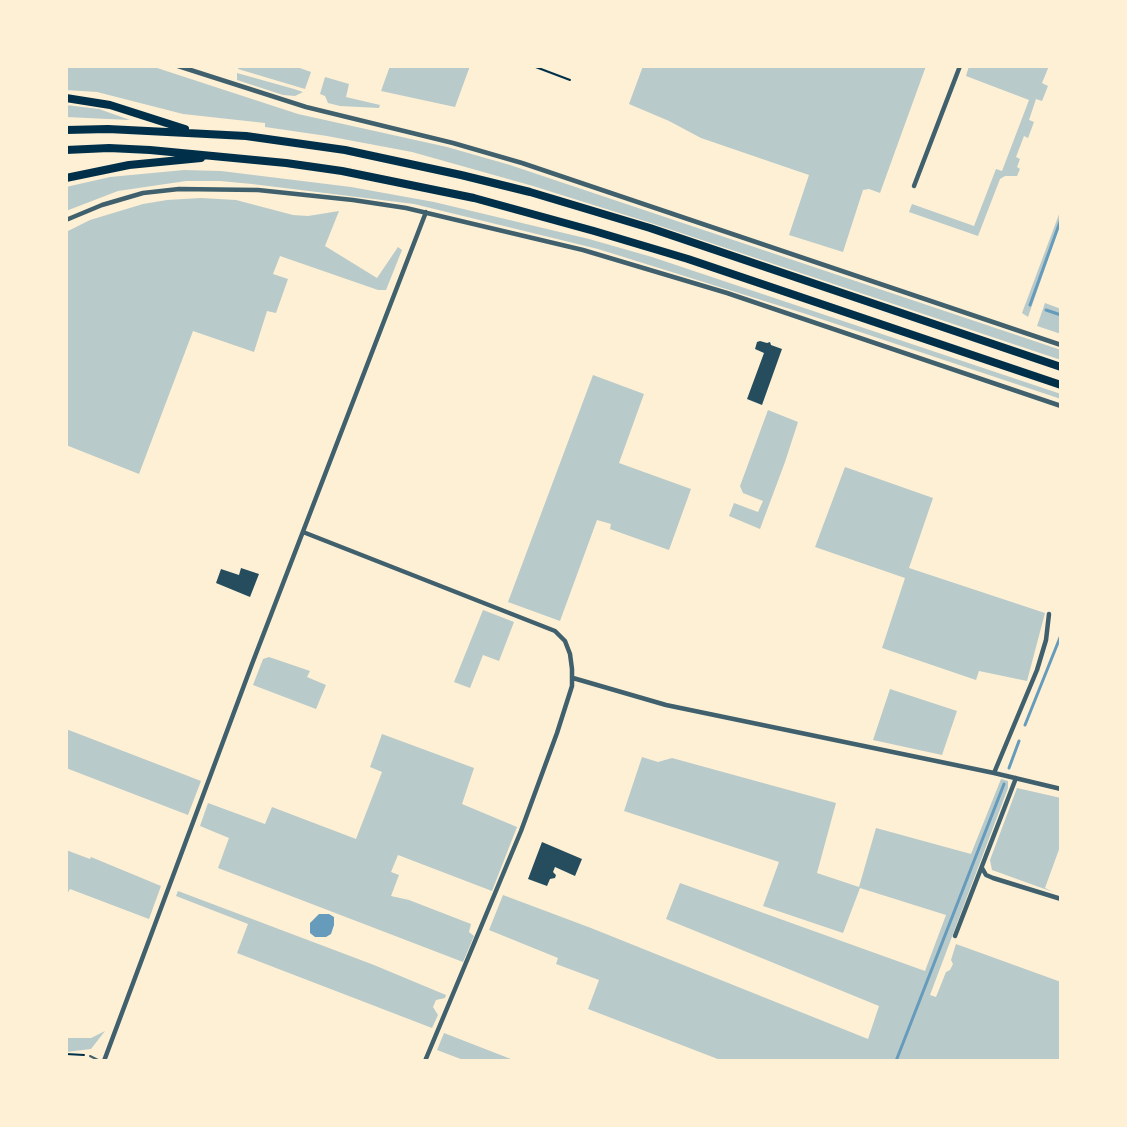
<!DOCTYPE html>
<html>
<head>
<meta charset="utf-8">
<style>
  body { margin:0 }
  #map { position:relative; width:1127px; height:1127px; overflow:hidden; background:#fdf0d5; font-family:"DejaVu Sans",sans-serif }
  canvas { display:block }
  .frame { position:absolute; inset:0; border:68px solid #fdf0d5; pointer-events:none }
</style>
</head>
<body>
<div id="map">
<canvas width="1127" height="1127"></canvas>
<div class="frame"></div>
</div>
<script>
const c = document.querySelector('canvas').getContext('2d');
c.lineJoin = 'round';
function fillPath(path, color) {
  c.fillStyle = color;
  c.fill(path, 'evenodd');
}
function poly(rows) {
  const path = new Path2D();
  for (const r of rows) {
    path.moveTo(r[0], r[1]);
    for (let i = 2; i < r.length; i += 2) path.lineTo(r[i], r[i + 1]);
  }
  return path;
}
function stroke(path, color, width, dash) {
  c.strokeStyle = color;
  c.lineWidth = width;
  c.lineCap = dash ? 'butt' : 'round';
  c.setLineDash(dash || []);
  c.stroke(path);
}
fillPath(poly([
  [66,66,151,66,298,114,447,147,510,165,1061,350,1061,360,654,224,533,186,412,152,327,136,265,127,265,123,183,114,97,92,66,90],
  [239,66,294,66,311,72,305,89,238,69],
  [390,66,470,66,455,107,381,91],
  [643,66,926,66,880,193,869,189,863,190,843,252,789,235,809,175,701,138,669,121,629,104],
  [969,66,1049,66,1042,83,1048,86,1042,101,1036,99,1029,120,1034,122,1028,138,1024,136,1016,157,1020,159,1017,167,1020,169,1017,176,1005,176,1000,179,978,236,909,212,912,204,974,226,996,169,1002,171,1029,100,966,76],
  [237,73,294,89,303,92,295,96,283,95,237,80],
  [325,77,349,84,346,97,380,105,379,108,340,106,328,103,325,96,320,94],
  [66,105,99,109,130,120,66,117],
  [184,170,221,171,351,187,434,202,589,239,652,257,1040,387,1061,394,1061,399,806,314,598,249,414,204,252,184,220,181,186,181,118,191,66,211,66,187,110,177],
  [201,198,236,200,293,215,308,216,339,211,325,246,377,278,398,247,402,250,386,290,378,290,280,256,273,274,288,279,276,313,267,311,254,352,193,331,139,474,66,445,66,232,90,220,143,204,167,200],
  [1061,209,1061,222,1028,317,1022,313],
  [1045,303,1061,309,1061,334,1037,326],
  [593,375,644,394,619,463,691,489,669,550,610,529,611,524,597,520,560,621,508,602],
  [768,410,798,422,785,462,760,529,729,516,734,503,758,512,763,501,743,493,740,486],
  [845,467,933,498,909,568,1045,613,1027,681,979,671,976,680,882,648,905,578,815,547],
  [483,610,514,622,499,661,483,655,470,688,454,682],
  [269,657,310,671,307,677,326,685,316,709,253,685,263,659],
  [890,689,957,711,942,755,873,740],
  [66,729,201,781,188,815,66,768],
  [382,734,474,768,462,804,517,827,492,891,398,855,391,872,399,875,391,896,409,900,471,924,469,932,474,936,463,962,218,868,229,838,200,826,208,803,265,824,272,807,356,839,382,772,370,767],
  [642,757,658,762,672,758,836,803,817,873,859,887,876,828,971,854,1001,779,1008,781,1008,788,930,995,936,997,946,972,950,970,953,964,951,960,956,944,1061,982,1061,1061,723,1061,588,1009,599,980,556,964,558,958,489,930,503,895,591,928,868,1039,879,1006,666,919,680,883,925,971,946,915,860,888,843,933,763,906,779,862,624,811],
  [1017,788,1061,798,1061,844,1045,888,1053,892,992,870,990,860],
  [66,850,90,859,91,857,161,886,149,919,70,889,66,896],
  [178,891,374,965,446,995,445,998,436,1000,433,1007,438,1015,432,1028,237,953,248,924,176,896],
  [105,1031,91,1049,66,1052,66,1038,91,1038],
  [444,1033,516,1061,466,1061,437,1050]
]), '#b9caca');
fillPath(poly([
  [319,914,329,914,334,917,334,925,331,934,326,937,315,937,310,933,310,923]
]), '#669bbc');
stroke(poly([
  [1030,305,1061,219],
  [1046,310,1061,315],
  [1025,725,1061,635],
  [1009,768,1019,741],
  [896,1061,1004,784]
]), '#669bbc', 3);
fillPath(poly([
  [760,341,767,343,770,342,771,345,782,349,762,405,747,399,764,353,755,349,757,342],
  [241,568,259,574,250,597,216,583,221,569,239,575],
  [542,842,582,859,575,876,555,867,553,872,556,875,555,878,550,879,547,886,528,879]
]), '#264d5e');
stroke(poly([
  [533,66,570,80],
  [66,1054,84,1055]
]), '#003049', 2);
stroke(poly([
  [90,1056,100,1061]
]), '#3f606c', 2);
stroke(poly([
  [178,66,306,107,453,143,522,163,1061,345],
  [914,186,960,66],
  [66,220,102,205,143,193,179,189,258,190,353,200,406,208,583,250,727,293,1061,406],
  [303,532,555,631,565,641,570,654,572,669,572,686,557,733,521,831,425,1061],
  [573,678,666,705,994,773,1061,789],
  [994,773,1037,670,1046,640,1049,614],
  [982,868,986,875,993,878,1061,899],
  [955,936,1016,778],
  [104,1061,252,664,426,212]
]), '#3f606c', 4.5);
stroke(poly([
  [66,98,110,105,185,129],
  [66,130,108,129,246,136,345,150,461,175,530,192,650,228,1061,367],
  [66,150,109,148,150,150,286,163,342,171,474,198,594,231,688,259,1061,385],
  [66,178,129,165,201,158]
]), '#003049', 8);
</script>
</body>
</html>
